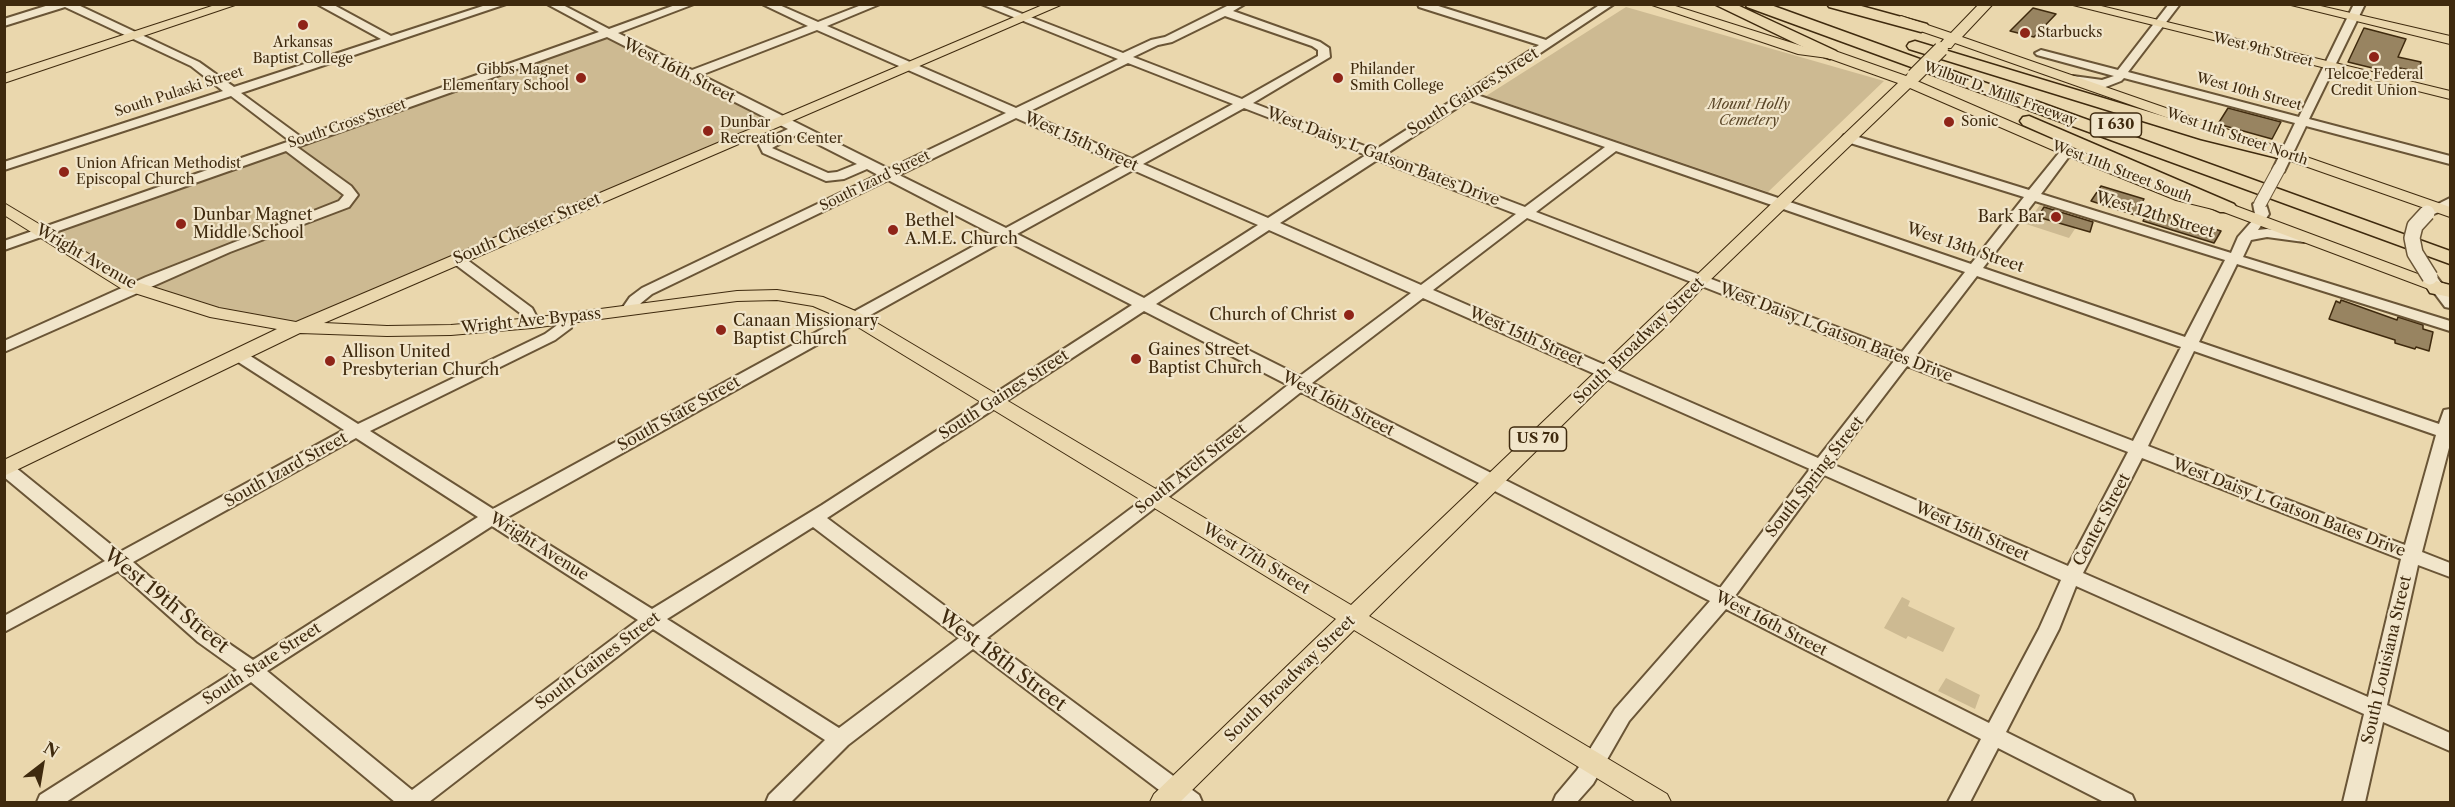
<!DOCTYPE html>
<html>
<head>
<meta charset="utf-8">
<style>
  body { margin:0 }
  #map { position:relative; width:2455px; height:807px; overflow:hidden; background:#ead7ad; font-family:"Libre Caslon Text",serif }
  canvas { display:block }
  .frame { position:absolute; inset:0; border:6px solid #3f2a0e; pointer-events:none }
  .north { position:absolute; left:12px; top:735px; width:60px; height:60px; -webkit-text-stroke:4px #f1e5ca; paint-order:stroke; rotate:31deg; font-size:16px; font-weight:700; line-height:24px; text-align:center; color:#3f2a0e }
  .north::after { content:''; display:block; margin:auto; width:21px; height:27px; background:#3f2a0e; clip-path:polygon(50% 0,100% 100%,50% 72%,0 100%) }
</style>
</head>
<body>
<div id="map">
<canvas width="2455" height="807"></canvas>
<div class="frame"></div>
<div class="north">N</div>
</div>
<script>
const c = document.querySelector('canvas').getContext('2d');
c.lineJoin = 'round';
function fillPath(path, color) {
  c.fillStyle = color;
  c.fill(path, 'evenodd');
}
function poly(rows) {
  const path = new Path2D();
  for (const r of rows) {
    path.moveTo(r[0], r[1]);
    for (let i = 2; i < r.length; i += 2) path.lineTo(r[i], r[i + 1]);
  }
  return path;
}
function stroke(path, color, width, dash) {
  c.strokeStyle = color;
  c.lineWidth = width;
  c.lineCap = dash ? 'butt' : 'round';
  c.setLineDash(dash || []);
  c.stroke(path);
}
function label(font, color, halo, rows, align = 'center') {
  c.font = font + ' "Libre Caslon Text",serif';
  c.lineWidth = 4.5;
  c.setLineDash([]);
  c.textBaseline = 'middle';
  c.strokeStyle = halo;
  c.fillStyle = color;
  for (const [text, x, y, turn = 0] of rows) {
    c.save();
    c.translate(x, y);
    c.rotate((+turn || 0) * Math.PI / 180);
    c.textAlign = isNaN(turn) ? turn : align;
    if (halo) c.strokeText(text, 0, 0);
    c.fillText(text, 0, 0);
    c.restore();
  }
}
fillPath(poly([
  [1626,7,1884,81,1768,192,1486,96],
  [606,33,781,122,299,327,205,311,135,288,41,231],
  [2040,205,2082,218,2069,238,2026,224],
  [1902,597,1910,601,1908,606,1955,628,1943,652,1908,636,1906,639,1884,628],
  [1946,678,1980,695,1975,709,1938,691]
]), '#cdba92');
const building = poly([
  [2033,8,2056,14,2034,37,2010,31,2033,8],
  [2364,28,2406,39,2398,57,2421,62,2419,72,2395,67,2393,73,2348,62,2364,28],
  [2228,108,2281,122,2272,139,2218,124,2228,108],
  [2101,186,2144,199,2135,215,2091,201,2101,186],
  [2044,207,2093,222,2090,232,2038,217,2044,207],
  [2149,209,2221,231,2214,243,2143,221,2149,209],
  [2341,300,2397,320,2398,317,2423,325,2423,329,2433,332,2429,351,2416,347,2415,349,2395,343,2395,340,2329,319,2336,301,2340,303,2341,300]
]);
fillPath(building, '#988461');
stroke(building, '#3f2a0e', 1.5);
const minor = poly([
  [52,4,76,4,199,62,234,87,381,39,317,4,332,4,391,36,489,4,506,4,241,93,301,137,599,32,547,4,561,4,609,29,678,4,694,4,618,33,692,70,808,26,762,4,777,4,818,22,864,4,880,4,827,26,1016,108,1118,59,981,4,997,4,1123,53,1151,40,1165,37,1231,4,1245,4,1233,11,1320,42,1329,48,1330,57,1253,103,1375,150,1539,45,1419,7,1418,4,1432,4,1546,40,1601,4,1614,4,1477,95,1971,264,2024,197,1844,141,1842,138,1844,135,1852,135,2029,190,2063,148,2071,148,2073,151,2041,194,2231,253,2238,237,2253,220,2255,214,2253,204,2260,200,2265,201,2269,214,2258,230,2267,229,2304,234,2311,238,2304,242,2267,237,2251,240,2243,257,2450,321,2450,331,2237,264,2199,342,2439,424,2444,410,2450,409,2450,444,2422,552,2450,563,2450,577,2418,565,2387,705,2450,733,2450,751,2383,722,2365,802,2343,802,2364,714,2076,586,2059,629,2006,732,2132,795,2135,802,2104,802,1998,748,1970,802,1948,802,1981,739,1726,609,1629,721,1593,784,1577,802,1553,802,1556,795,1577,770,1615,709,1710,601,1301,392,1161,503,987,638,1199,795,1202,802,1175,802,973,649,848,745,791,802,766,802,769,795,825,740,653,629,429,802,395,802,251,682,66,802,37,802,40,795,237,670,198,642,118,571,4,632,4,616,105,561,4,477,4,461,10,463,120,552,344,430,232,358,230,355,232,352,244,352,358,424,545,334,556,326,560,316,570,316,573,319,571,328,555,340,370,431,493,509,994,235,888,180,652,294,641,303,634,313,624,313,621,310,630,297,642,288,878,175,867,169,844,179,826,181,763,153,759,145,761,142,788,129,607,37,297,147,351,186,358,195,349,207,230,252,4,352,4,341,146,277,339,201,344,195,286,151,4,250,4,241,290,141,231,96,4,170,4,162,223,91,191,66,65,7,4,26,4,19,52,4],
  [1225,16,1312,46,1318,50,1318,56,1242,99,1133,57,1158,45,1172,42,1225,16],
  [817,30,1006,113,889,169,701,75,817,30],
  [1128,63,1233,104,1132,159,1026,113,1128,63],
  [1469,100,1605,147,1525,207,1386,154,1469,100],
  [1244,108,1366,155,1268,218,1143,164,1244,108],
  [1016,118,1122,165,1006,228,899,175,1016,118],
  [798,134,857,164,837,172,828,173,772,148,798,134],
  [1616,151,1965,272,1902,352,1536,212,1616,151],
  [1377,160,1516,214,1421,285,1280,223,1377,160],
  [1133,170,1258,225,1144,298,1017,234,1133,170],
  [2035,201,2225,260,2185,337,1983,268,2035,201],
  [1527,218,1894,361,1818,458,1433,290,1527,218],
  [1269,230,1411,293,1300,376,1156,304,1269,230],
  [1005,240,1132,305,822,505,652,609,506,518,1005,240],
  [1977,276,2181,347,2133,441,1915,357,1977,276],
  [1423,298,1810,469,1720,588,1312,383,1423,298],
  [1144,311,1288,385,1149,495,973,627,827,518,1144,311],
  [2194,351,2436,435,2405,545,2148,446,2194,351],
  [1907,366,2128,452,2068,566,1832,464,1907,366],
  [356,438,478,517,253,660,212,632,133,562,356,438],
  [2142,458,2401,559,2368,697,2083,573,2142,458],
  [1824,475,2061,580,2039,629,1989,723,1735,596,1824,475],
  [492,526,638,620,412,790,267,671,492,526],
  [813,527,959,638,839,728,667,619,813,527],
  [2169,4,2180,4,2128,72,2299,117,2354,4,2365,4,2309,119,2450,156,2450,164,2306,126,2284,172,2274,172,2273,169,2295,123,2124,78,2121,81,2103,88,2069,81,2067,79,2073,76,2102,80,2114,76,2037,55,2035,53,2041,50,2118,70,2169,4],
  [2450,198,2450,207,2427,217,2420,213,2450,198],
  [457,255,462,256,532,308,540,323,537,326,527,326,520,313,452,262,450,259,457,255],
  [2431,275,2436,276,2450,295,2450,308,2445,307,2424,279,2431,275]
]);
const major = poly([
  [218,4,238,4,4,83,4,74,218,4],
  [1045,4,1063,4,324,323,387,326,451,325,532,318,737,291,777,290,823,297,860,313,1351,605,1898,83,1828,58,1798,54,1649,4,1669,4,1805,47,1835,51,1906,76,1909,73,1919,73,1921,76,1917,81,2072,148,2187,194,2233,205,2450,286,2450,297,2221,211,2176,200,2062,154,1910,88,1706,284,1663,329,1612,376,1369,616,1667,794,1671,802,1636,802,1354,630,1180,802,1150,802,1154,794,1336,619,848,321,813,306,777,300,737,301,532,328,451,335,387,336,300,333,4,476,4,460,277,329,210,317,122,289,4,215,4,203,134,281,219,308,296,322,1045,4],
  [1979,4,1993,4,1962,37,2450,207,2450,217,1955,43,1951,48,1941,48,1939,45,1944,39,1897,23,1895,20,1901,16,1951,33,1979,4],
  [2069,4,2093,4,2450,91,2450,99,2069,4],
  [2287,4,2312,4,2450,36,2450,44,2287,4]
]);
const highway = poly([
  [1714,4,1735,4,1836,51,1838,54,1830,59,1824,57,1714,4],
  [1745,4,1768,4,2450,251,2450,264,1747,7,1745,4],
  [1827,4,1854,4,1927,24,1929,27,1921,32,1829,7,1827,4],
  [1915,41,2212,131,2293,150,2295,154,2293,158,2286,160,2201,139,1909,49,1907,46,1909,43,1915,41],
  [2029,116,2234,204,2237,208,2234,212,2220,212,2023,125,2020,121,2023,117,2029,116],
  [2438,282,2450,285,2450,297,2430,293,2427,288,2430,283,2438,282]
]);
stroke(minor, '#6a5536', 4);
stroke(major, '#3f2a0e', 2);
stroke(highway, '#3f2a0e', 3);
fillPath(minor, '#f1e5ca');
fillPath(major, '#ead7ad');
fillPath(highway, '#ead7ad');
const minorBridgeFar1 = poly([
  [2260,204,2279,169]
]);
const minorBridge = poly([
  [2427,213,2415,226,2412,238,2415,253,2430,277]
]);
const majorBridge = poly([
  [1914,76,1941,49]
]);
stroke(minorBridgeFar1, '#6a5536', 14, []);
stroke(minorBridge, '#6a5536', 18, []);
stroke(majorBridge, '#3f2a0e', 16, []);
stroke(minorBridgeFar1, '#f1e5ca', 12);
stroke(minorBridge, '#f1e5ca', 15);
stroke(majorBridge, '#ead7ad', 14);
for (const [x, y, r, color] of [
  [303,25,6,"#8f2418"],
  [2025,33,6,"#8f2418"],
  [2374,57,6,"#8f2418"],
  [581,78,6,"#8f2418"],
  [1338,78,6,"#8f2418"],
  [1949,122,6,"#8f2418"],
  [708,131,6,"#8f2418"],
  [64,172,6,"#8f2418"],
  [2056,217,6,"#8f2418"],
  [181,224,6,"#8f2418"],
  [893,230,6,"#8f2418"],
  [1349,315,6,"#8f2418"],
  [721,330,6,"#8f2418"],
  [1136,359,6,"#8f2418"],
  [330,361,6,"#8f2418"]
]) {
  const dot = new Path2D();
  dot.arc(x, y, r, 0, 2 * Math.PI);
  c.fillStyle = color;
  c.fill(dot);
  stroke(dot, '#f1e5ca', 2);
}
label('14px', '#3f2a0e', '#f1e5ca', [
  ["Starbucks",2037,33],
  ["Arkansas",303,43,"center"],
  ["Baptist College",303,59,"center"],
  ["Gibbs Magnet",569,70,"right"],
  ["Elementary School",569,86,"right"],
  ["Philander",1350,70],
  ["Smith College",1350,86],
  ["Telcoe Federal",2374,75,"center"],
  ["Credit Union",2374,91,"center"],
  ["Sonic",1961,122],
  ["Dunbar",720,123],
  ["Recreation Center",720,139],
  ["Union African Methodist",76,164],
  ["Episcopal Church",76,180]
], 'left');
label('14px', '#3f2a0e', '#f1e5ca', [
  ["West 9th Street",2263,50,14],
  ["South Pulaski Street",179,92,-18],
  ["West 10th Street",2249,92,15],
  ["Wilbur D. Mills Freeway",2000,94,20],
  ["South Cross Street",347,124,-19],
  ["West 11th Street North",2237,137,19],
  ["West 11th Street South",2122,172,21],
  ["South Izard Street",875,181,-26]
]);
label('italic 14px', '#5b4728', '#f1e5ca', [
  ["Mount Holly",1749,105],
  ["Cemetery",1749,121]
]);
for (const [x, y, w] of [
  [2116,125,51],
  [1538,439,57]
]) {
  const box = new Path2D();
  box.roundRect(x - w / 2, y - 12, w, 24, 4.5);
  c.fillStyle = '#f1e5ca';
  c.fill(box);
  stroke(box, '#3f2a0e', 1.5);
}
label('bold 15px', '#3f2a0e', null, [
  ["I 630",2116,125],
  ["US 70",1538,439]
]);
label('16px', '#3f2a0e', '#f1e5ca', [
  ["West 16th Street",679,71,27],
  ["South Gaines Street",1473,92,-32],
  ["West 15th Street",1081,142,24],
  ["West Daisy L Gatson Bates Drive",1383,157,21],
  ["West 12th Street",2155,215,17],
  ["South Chester Street",527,229,-23],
  ["West 13th Street",1965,248,19],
  ["Wright Avenue",86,257,30],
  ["Wright Ave Bypass",531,321,-6],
  ["West Daisy L Gatson Bates Drive",1836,333,21],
  ["West 15th Street",1526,337,24],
  ["South Broadway Street",1639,341,-44],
  ["South Gaines Street",1004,395,-33],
  ["West 16th Street",1338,404,27],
  ["South State Street",679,414,-29],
  ["South Arch Street",1191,469,-38],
  ["South Izard Street",286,470,-29],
  ["South Spring Street",1815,477,-52],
  ["West Daisy L Gatson Bates Drive",2289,508,21],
  ["Center Street",2102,520,-62],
  ["West 15th Street",1972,532,24],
  ["Wright Avenue",539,547,32],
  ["West 17th Street",1256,559,31],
  ["West 16th Street",1771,624,27],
  ["South Louisiana Street",2387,660,-77],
  ["South Gaines Street",598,661,-37],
  ["South State Street",262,664,-33],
  ["South Broadway Street",1290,679,-44]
]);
label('16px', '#3f2a0e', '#f1e5ca', [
  ["Dunbar Magnet",193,215],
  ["Middle School",193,233],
  ["Bark Bar",2044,217,"right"],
  ["Bethel",905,221],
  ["A.M.E. Church",905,239],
  ["Church of Christ",1337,315,"right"],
  ["Canaan Missionary",733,321],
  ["Baptist Church",733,339],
  ["Gaines Street",1148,350],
  ["Baptist Church",1148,368],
  ["Allison United",342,352],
  ["Presbyterian Church",342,370]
], 'left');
label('20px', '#3f2a0e', '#f1e5ca', [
  ["West 19th Street",166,601,39],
  ["West 18th Street",1002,661,37]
]);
</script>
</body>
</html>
